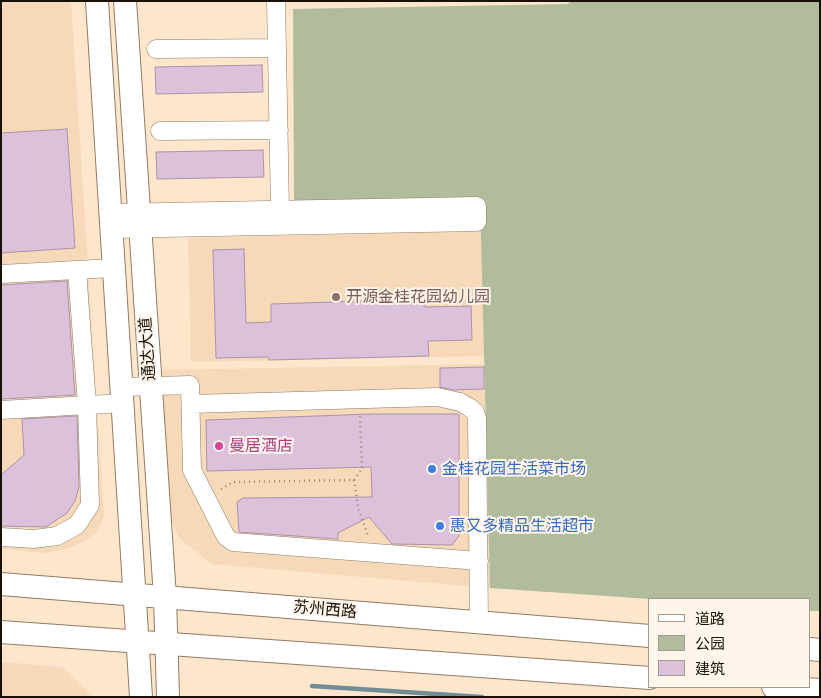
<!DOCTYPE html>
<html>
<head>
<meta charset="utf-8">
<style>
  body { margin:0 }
  #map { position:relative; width:821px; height:698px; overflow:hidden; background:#fde6cb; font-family:Merriweather,"Noto Sans SC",serif }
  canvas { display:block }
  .frame { position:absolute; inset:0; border:2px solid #191108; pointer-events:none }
  .legend { position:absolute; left:648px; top:598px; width:162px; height:90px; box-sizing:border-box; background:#fff5eb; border:1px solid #a39a90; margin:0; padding:6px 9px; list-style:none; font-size:15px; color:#191108 }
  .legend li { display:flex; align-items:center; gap:10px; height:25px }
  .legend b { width:25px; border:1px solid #a39a90 }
</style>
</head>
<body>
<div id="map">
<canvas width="821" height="698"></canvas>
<div class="frame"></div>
<ul class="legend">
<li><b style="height:6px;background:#fff"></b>道路</li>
<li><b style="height:14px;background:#b1bc9d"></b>公园</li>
<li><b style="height:14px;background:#dbc1d9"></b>建筑</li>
</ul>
</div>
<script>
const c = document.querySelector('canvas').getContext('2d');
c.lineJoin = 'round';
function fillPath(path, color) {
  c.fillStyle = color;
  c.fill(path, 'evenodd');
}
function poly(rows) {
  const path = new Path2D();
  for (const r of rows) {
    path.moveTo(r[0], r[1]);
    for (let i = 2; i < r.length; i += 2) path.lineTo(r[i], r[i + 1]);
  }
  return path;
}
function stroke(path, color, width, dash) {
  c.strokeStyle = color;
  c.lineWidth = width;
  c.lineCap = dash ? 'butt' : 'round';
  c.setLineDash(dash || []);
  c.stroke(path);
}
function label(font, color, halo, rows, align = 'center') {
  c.font = font + ' Merriweather,"Noto Sans SC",serif';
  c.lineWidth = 4;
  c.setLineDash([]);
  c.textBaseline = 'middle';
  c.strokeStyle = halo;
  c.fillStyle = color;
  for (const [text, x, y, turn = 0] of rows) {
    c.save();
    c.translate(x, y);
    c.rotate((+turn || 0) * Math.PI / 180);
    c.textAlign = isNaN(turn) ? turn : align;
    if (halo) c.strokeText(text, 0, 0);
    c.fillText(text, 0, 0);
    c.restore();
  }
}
fillPath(poly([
  [1,1,71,1,104,517,98,531,85,541,69,548,47,553,1,549],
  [481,231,484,356,191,362,188,238],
  [484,364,490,588,212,564,179,538,169,514,162,370],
  [1,662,62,667,94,697,1,697]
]), '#f6d9b9');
fillPath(poly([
  [572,1,820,1,820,611,810,611,810,599,650,599,490,588,480,199,294,202,293,9,567,4]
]), '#b1bc9d');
stroke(poly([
  [312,686,482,697]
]), '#728c95', 4.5);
const building = poly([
  [262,65,263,92,156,94,155,67,262,65],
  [67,129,75,248,1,253,1,133,67,129],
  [263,150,264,177,157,179,156,152,263,150],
  [244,249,246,323,271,322,271,304,425,299,425,307,471,306,472,340,428,341,429,356,269,360,268,357,216,358,213,250,244,249],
  [67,281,75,395,1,399,1,285,67,281],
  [484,367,484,389,453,390,440,387,440,368,484,367],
  [371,414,459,414,459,536,452,545,392,544,369,517,338,533,338,539,239,532,237,502,243,498,372,497,371,467,207,471,206,420,371,414],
  [77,416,79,487,75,501,67,513,46,527,1,526,1,475,24,455,22,419,77,416]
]);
fillPath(building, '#dbc1d9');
stroke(building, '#ac93a9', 1);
const minor = poly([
  [276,1,280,210],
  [156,49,277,48],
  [160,131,279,130],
  [111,213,477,206,477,222,112,229],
  [1,274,114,268],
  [122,387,190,385,192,470,226,537,233,542,479,561],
  [191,404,437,397,460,402,469,407,475,412,477,418,479,622],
  [1,410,123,403],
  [1,537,34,539,57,536,77,525,90,505,87,405,77,270]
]);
const major = poly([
  [97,1,141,697],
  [125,1,165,597,168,697],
  [1,584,650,636],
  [1,632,650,678],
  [810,649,820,650],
  [773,687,820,690]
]);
stroke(minor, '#917c64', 19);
stroke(major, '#917c64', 24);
stroke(poly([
  [354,480,358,507,368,536],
  [221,489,233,482,354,480,362,469,360,416]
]), '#978673', 2.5, [1, 4]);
stroke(minor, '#fff', 18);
stroke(major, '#fff', 22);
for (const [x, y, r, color] of [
  [336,297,5,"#8d6e63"],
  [219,446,5,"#d1479c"],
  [432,469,5,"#3f7fe0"],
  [440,526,5,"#3f7fe0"]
]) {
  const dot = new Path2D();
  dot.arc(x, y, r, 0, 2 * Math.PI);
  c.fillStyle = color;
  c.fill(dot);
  stroke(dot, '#fff5eb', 2);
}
label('16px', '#785e54', '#fff5eb', [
  ["开源金桂花园幼儿园",346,297]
], 'left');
label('16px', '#191108', '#fff5eb', [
  ["通达大道",148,349,-94],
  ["苏州西路",325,610,5]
]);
label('16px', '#b23c85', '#fff5eb', [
  ["曼居酒店",229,446]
], 'left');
label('16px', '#366cbe', '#fff5eb', [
  ["金桂花园生活菜市场",442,469],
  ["惠又多精品生活超市",450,526]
], 'left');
</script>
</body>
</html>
